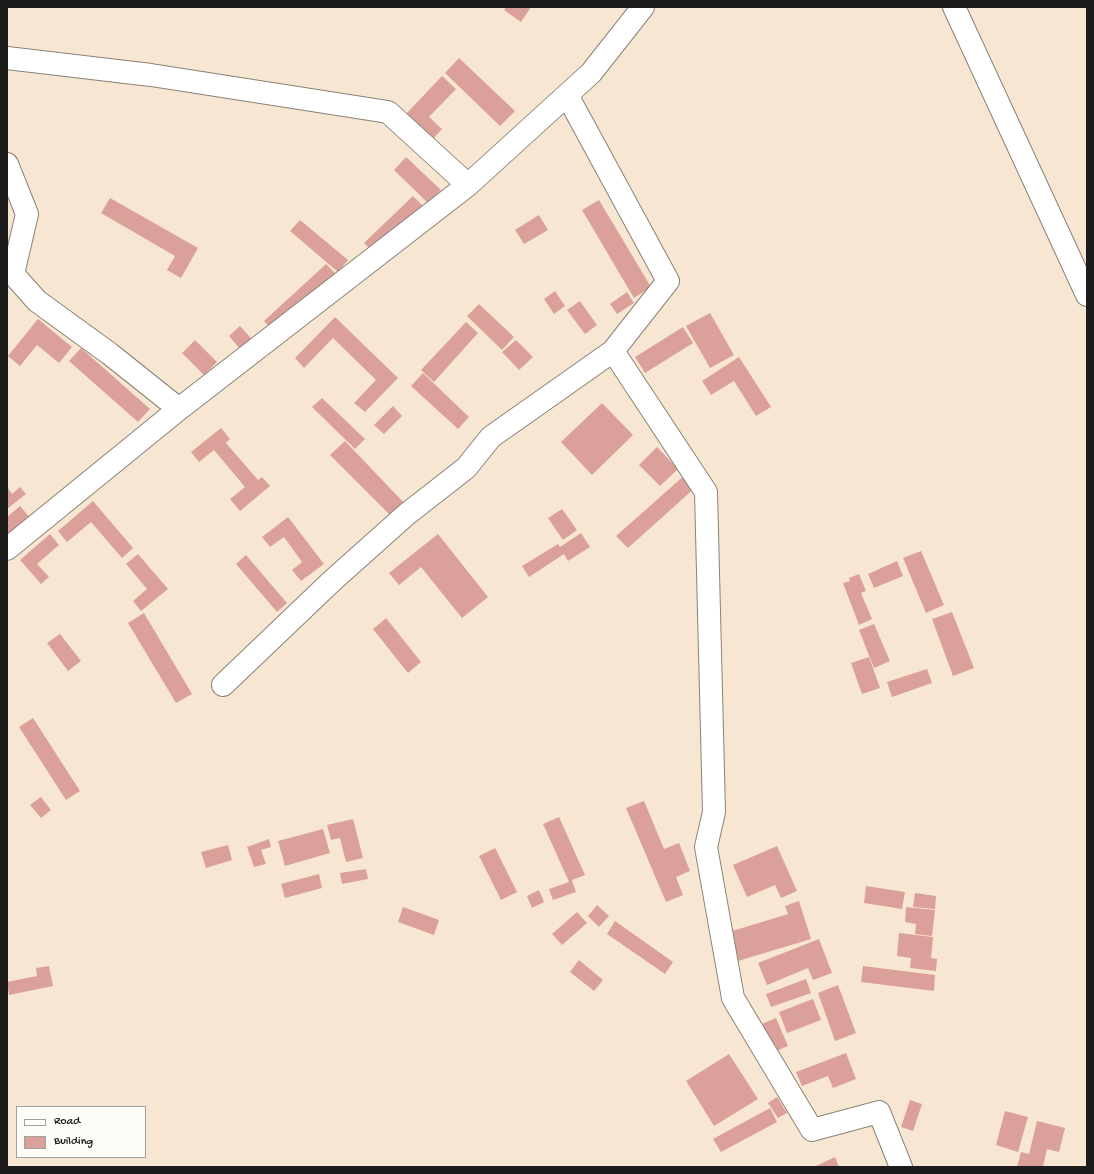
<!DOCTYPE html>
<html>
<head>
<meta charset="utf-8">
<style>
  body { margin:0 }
  #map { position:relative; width:1094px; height:1174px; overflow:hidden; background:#f7e7d2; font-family:"Gochi Hand",sans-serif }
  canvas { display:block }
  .frame { position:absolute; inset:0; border:8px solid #1c1c1c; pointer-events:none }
  .legend { position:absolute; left:16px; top:1106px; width:130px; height:52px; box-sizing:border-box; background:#fdfcf7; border:1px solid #a3a29f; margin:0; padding:5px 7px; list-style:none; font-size:12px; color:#1c1c1c }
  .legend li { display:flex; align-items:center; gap:8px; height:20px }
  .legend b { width:20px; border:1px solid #a3a29f }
</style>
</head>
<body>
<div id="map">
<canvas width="1094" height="1174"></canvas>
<div class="frame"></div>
<ul class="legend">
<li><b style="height:5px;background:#fff"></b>Road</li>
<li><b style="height:11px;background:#dca09a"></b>Building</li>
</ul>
</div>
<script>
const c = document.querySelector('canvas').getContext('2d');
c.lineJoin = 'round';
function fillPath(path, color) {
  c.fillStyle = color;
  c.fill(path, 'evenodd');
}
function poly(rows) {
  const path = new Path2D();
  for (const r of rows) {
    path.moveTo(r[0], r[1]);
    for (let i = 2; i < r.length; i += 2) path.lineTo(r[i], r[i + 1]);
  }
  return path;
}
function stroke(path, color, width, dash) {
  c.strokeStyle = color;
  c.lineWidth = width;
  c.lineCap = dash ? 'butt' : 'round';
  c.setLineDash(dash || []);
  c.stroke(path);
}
fillPath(poly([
  [506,7,531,7,521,22,504,10],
  [459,58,515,111,500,126,445,73],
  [442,76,456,89,429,117,442,129,433,139,406,114],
  [406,157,441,190,428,203,394,170],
  [413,196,423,206,375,254,364,243],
  [110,198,198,248,181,278,167,270,175,256,101,213],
  [599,200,651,287,634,298,582,210],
  [539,215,548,230,524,244,515,230],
  [300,220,348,260,338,272,290,231],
  [326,264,337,275,275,333,264,321],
  [555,291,565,306,554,314,544,299],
  [627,292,634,303,617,314,610,304],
  [580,301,597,325,585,334,567,310],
  [479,304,514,337,502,350,467,316],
  [710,313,734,355,710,368,686,326],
  [335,317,398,378,365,412,354,403,376,380,333,338,304,368,295,358],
  [38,319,72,347,59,363,37,345,20,366,8,356],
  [466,322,478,333,434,382,421,370],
  [240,326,258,346,246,356,229,336],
  [683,327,693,343,645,373,635,357],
  [195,340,217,362,204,375,182,353],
  [516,340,533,357,519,370,502,352],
  [81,348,150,409,138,422,69,361],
  [739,357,771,407,756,416,734,381,711,395,702,381],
  [423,373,469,417,458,429,411,386],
  [322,398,365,439,355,449,312,407],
  [602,403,633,435,592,475,561,442],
  [393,406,402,416,384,434,374,425],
  [221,428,230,439,226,443,258,480,262,477,270,486,240,511,230,499,245,487,214,450,199,462,191,452],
  [345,441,408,507,395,520,330,455],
  [657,447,678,469,660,486,639,465],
  [686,474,697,486,628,548,616,536],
  [7,487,12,494,20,487,26,494,7,509],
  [93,501,133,548,122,558,91,522,67,542,58,531],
  [20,506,31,519,7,539,7,517],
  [562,509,577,530,563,540,548,518],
  [288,517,324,564,301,581,292,570,302,562,284,537,270,547,262,537],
  [581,533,590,547,568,561,564,554,529,577,522,566,558,544,560,547],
  [50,534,59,545,37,564,49,577,41,584,20,560],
  [438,534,488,597,462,618,421,567,399,585,389,573],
  [921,551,944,605,926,613,903,558],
  [138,554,168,589,141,611,133,601,147,589,126,564],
  [246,555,287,603,277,612,236,564],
  [897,561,903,576,874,588,868,574],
  [859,574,866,591,861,593,872,619,859,625,843,583,850,581,849,578],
  [952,612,974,668,953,676,932,619],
  [144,613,192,694,176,703,128,623],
  [386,618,421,662,408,673,373,629],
  [874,624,890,661,874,668,859,630],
  [60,634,81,661,68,671,47,643],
  [869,657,880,688,862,694,851,663],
  [927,669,932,683,892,697,887,682],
  [33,718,80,791,66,800,19,727],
  [41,797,51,810,41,818,30,805],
  [644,801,664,849,679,843,690,871,676,877,683,895,666,902,626,808],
  [559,817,585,875,572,880,576,892,553,900,549,889,569,882,543,824],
  [353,819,363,858,346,862,340,838,331,840,327,825],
  [323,829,330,853,285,866,278,841],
  [269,839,271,847,261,850,266,864,254,867,247,847],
  [228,845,232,860,206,868,201,852],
  [777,846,797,891,781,898,775,885,747,897,733,865],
  [495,848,517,892,501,900,479,856],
  [366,869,368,879,342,884,340,873],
  [319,874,322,888,285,898,281,884],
  [866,886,905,892,902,909,864,903],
  [539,890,544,902,532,908,527,896],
  [915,893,936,896,935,909,913,907],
  [799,901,811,939,738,961,729,932,788,914,785,906],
  [597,905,609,916,599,927,588,916],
  [403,907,439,920,434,935,398,922],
  [906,907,935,910,932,936,915,934,916,924,905,922],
  [577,912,587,923,562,945,552,934],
  [615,921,673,962,665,974,607,934],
  [899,933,933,937,931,958,937,959,936,971,910,968,911,958,897,956],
  [819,939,832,973,813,980,808,968,767,985,758,963],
  [579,960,603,980,594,991,570,972],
  [49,966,53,986,9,995,7,982,37,976,36,968],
  [863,966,935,975,934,991,861,982],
  [806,979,811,993,771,1007,766,994],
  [838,985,856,1033,835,1041,818,993],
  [813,999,821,1020,787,1033,779,1012],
  [776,1018,788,1046,774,1052,762,1024],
  [846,1053,856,1079,833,1088,828,1076,802,1086,796,1072],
  [729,1054,758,1099,714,1126,686,1081],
  [777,1097,787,1113,778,1118,768,1103],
  [910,1100,922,1104,913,1131,901,1127],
  [770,1108,777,1122,721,1152,713,1139],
  [1005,1111,1028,1117,1018,1152,996,1145],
  [1037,1121,1065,1128,1059,1152,1047,1149,1043,1167,1017,1167,1021,1152,1029,1154],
  [835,1157,839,1167,814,1167]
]), '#dca09a');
const minor = poly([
  [954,7,1087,295],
  [7,58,151,75,388,112,468,185],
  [567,95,668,281,613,351,706,492,714,812,706,847,733,998,812,1130,879,1112,901,1167],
  [7,164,27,214,13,274,37,301,110,354,179,409],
  [7,549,179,409,468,185,591,73,643,7],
  [223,685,333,580,407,514,466,468,491,437,613,351]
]);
stroke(minor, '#8a8277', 24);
stroke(minor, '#fff', 22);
</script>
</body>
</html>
